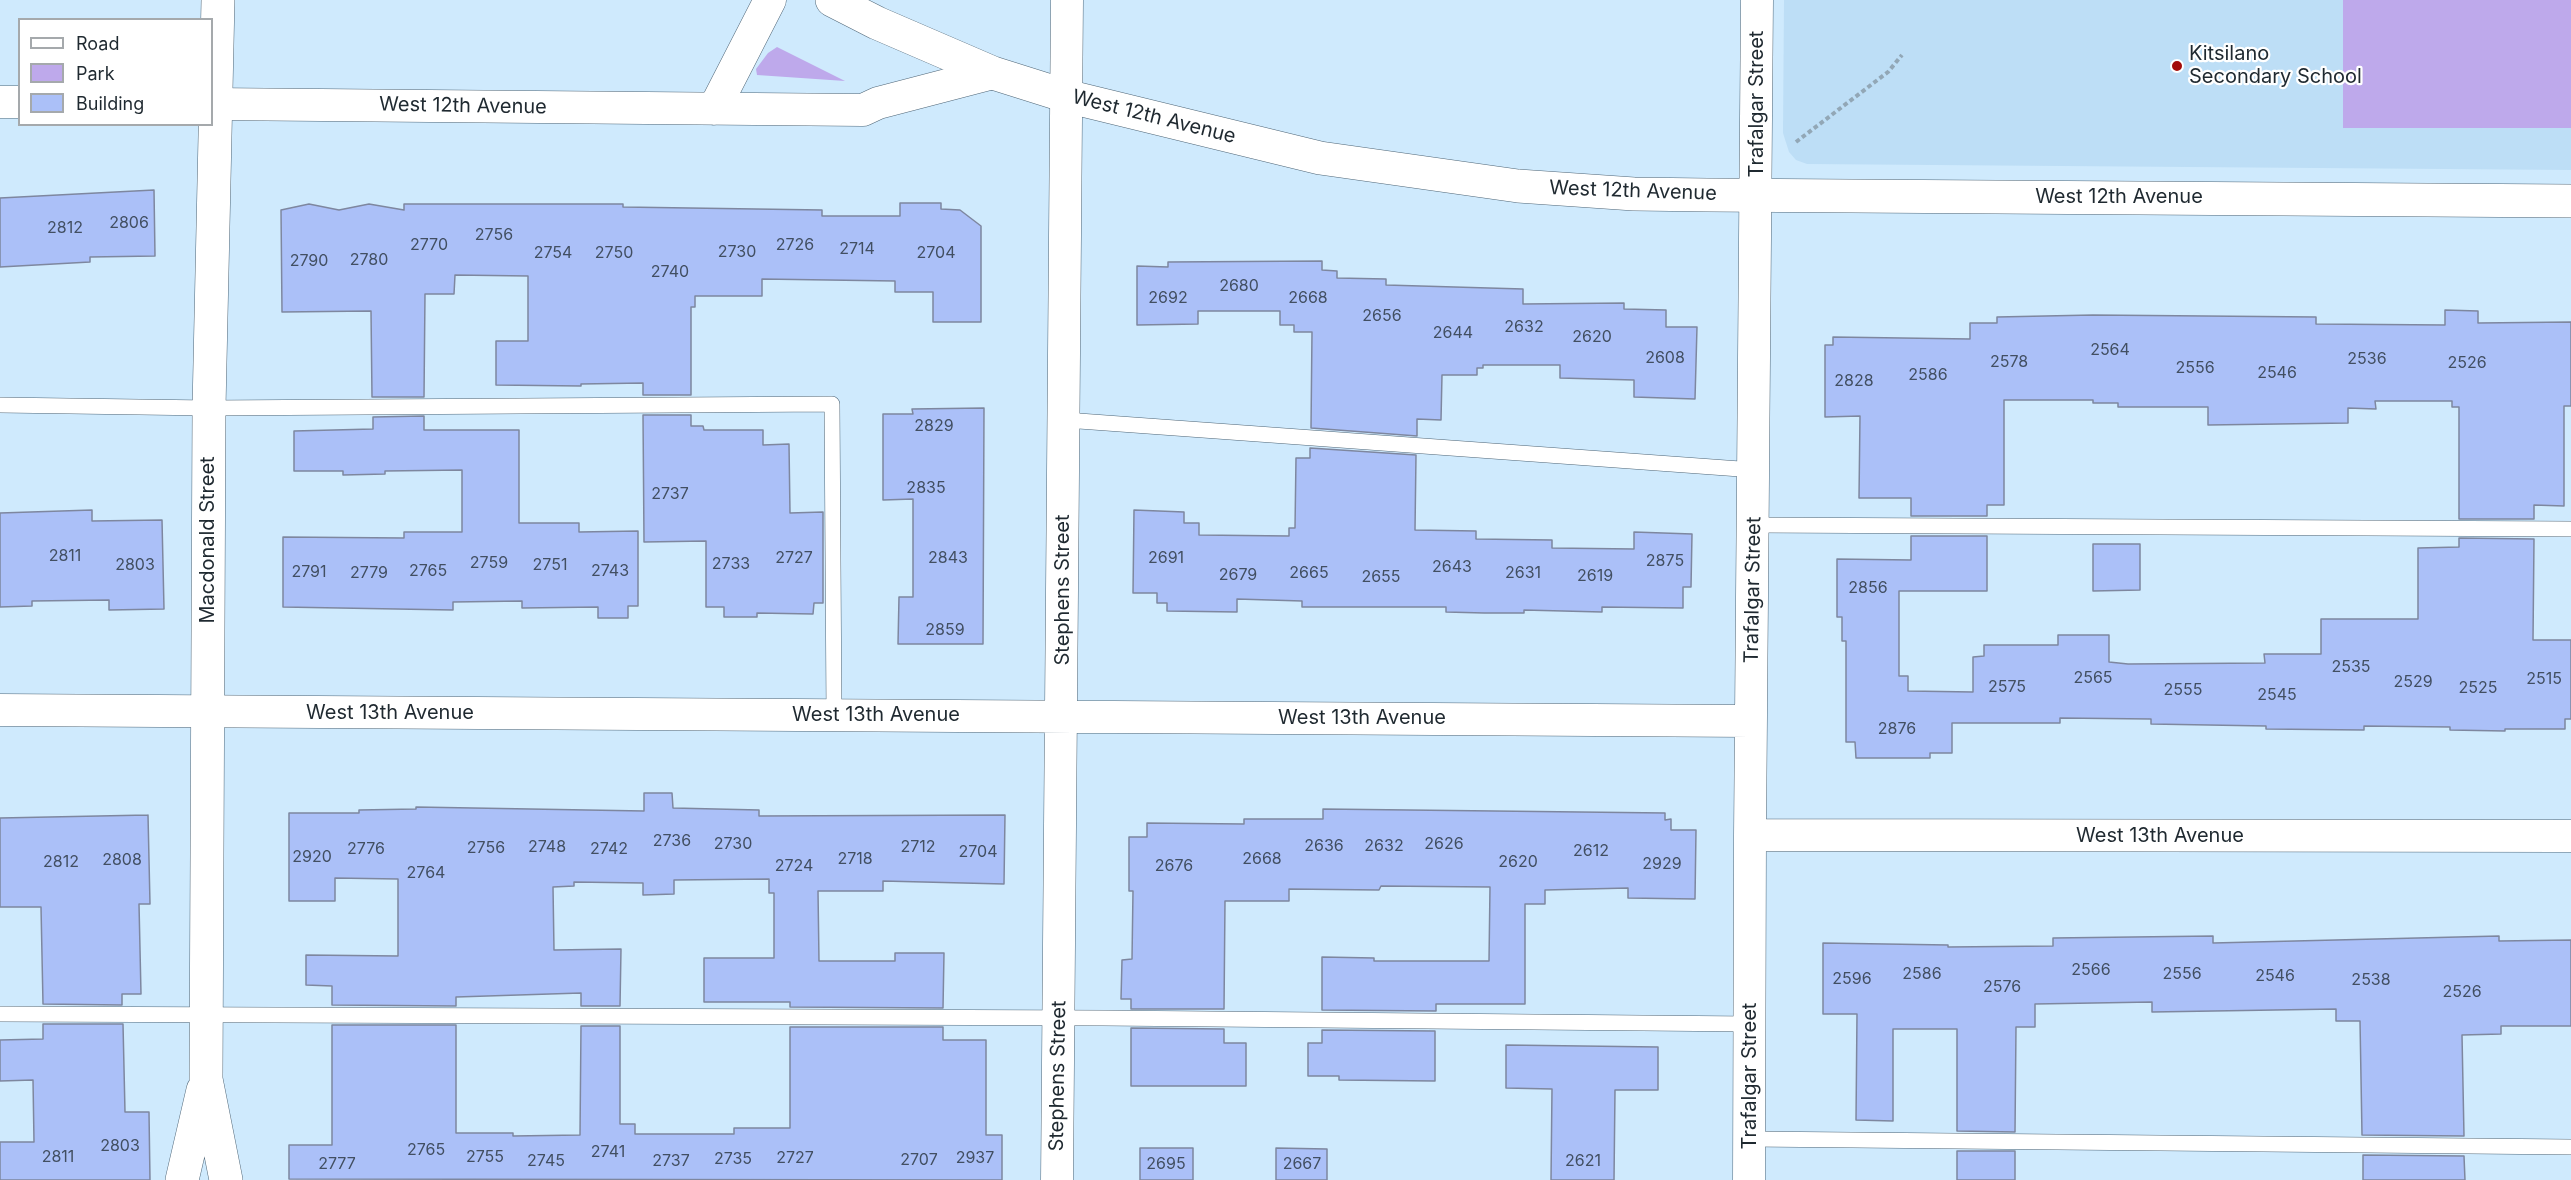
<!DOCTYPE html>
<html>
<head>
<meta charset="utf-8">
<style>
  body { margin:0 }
  #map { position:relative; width:2571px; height:1180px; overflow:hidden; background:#cfeafd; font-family:Inter,sans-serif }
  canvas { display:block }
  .legend { position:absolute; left:18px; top:18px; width:195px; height:108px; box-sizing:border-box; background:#fff; border:2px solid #a5a9ac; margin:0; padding:8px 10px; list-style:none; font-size:18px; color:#1f2930 }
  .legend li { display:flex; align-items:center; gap:12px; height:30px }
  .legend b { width:30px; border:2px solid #a5a9ac }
</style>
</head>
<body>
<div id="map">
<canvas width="2571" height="1180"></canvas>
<ul class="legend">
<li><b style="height:8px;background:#fff"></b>Road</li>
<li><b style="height:16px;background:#bea9eb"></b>Park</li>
<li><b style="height:16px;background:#abc0f8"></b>Building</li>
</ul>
</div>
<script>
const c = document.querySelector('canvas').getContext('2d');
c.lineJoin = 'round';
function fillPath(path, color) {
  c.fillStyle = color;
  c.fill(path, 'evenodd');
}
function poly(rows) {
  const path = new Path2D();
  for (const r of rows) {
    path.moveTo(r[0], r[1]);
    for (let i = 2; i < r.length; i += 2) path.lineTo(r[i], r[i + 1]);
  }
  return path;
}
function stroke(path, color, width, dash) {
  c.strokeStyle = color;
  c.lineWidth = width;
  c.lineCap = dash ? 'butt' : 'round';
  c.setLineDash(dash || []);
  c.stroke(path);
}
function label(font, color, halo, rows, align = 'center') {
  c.font = font + ' Inter,sans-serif';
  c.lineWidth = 4.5;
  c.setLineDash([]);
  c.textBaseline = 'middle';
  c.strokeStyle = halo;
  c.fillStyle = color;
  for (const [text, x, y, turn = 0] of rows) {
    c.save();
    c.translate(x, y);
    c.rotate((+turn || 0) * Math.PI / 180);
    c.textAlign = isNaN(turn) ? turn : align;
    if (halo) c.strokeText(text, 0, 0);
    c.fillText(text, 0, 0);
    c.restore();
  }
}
fillPath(poly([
  [1784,0,2571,0,2571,170,1807,164,1796,160,1789,152,1783,133]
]), '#bddef6');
fillPath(poly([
  [2343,0,2571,0,2571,128,2343,128],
  [777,47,845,81,757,75,756,69,768,53]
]), '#bea9eb');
const building = poly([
  [154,190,155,256,90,257,90,262,0,267,0,198,154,190],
  [900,203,941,203,941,209,960,210,981,226,981,322,933,322,933,292,895,292,895,281,762,279,762,296,695,296,695,307,691,307,691,395,643,395,643,383,581,384,581,386,496,385,496,341,528,341,528,276,455,275,454,294,425,294,424,397,372,397,371,311,282,312,281,210,309,204,339,210,369,204,404,210,404,204,623,204,623,207,822,210,822,216,900,216,900,203],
  [1322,261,1322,270,1337,271,1337,278,1386,279,1386,285,1523,289,1523,304,1624,303,1624,309,1666,310,1666,327,1697,327,1695,399,1634,397,1634,380,1560,378,1560,365,1483,365,1483,368,1477,368,1477,375,1442,375,1441,420,1417,419,1417,436,1311,428,1312,332,1294,332,1294,325,1280,325,1280,311,1198,311,1198,324,1137,325,1137,266,1168,267,1168,262,1322,261],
  [2445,310,2478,311,2478,323,2571,322,2571,406,2564,406,2564,506,2534,505,2534,519,2459,519,2459,407,2452,407,2452,401,2375,401,2376,409,2348,408,2348,423,2208,425,2208,407,2118,407,2118,403,2093,403,2093,400,2004,400,2004,505,1987,505,1987,516,1911,516,1911,498,1859,498,1860,416,1825,417,1825,345,1833,345,1833,337,1970,339,1970,323,1997,323,1997,317,2093,315,2316,317,2316,324,2445,325,2445,310],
  [984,408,983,644,898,644,899,597,913,597,913,499,883,500,883,414,913,414,912,409,984,408],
  [643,415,691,415,691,426,703,426,704,430,763,430,763,445,789,444,790,513,823,512,823,603,814,603,813,614,757,613,757,617,724,617,724,607,706,607,706,541,644,542,643,415],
  [424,416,424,430,519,430,519,523,579,523,579,532,638,531,638,606,628,606,628,618,598,618,598,607,522,608,522,601,453,602,453,610,283,607,283,537,404,538,404,532,462,532,462,470,385,471,385,474,343,475,343,471,294,471,294,431,373,429,373,417,424,416],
  [1310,448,1416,455,1415,530,1476,531,1476,539,1552,540,1552,548,1634,549,1634,532,1692,534,1691,587,1683,587,1683,608,1602,607,1602,612,1524,610,1524,613,1484,613,1446,612,1446,607,1302,607,1302,601,1237,599,1237,612,1167,611,1167,603,1157,603,1157,593,1133,593,1134,510,1184,512,1184,523,1199,523,1199,535,1289,536,1289,528,1295,528,1296,458,1310,458,1310,448],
  [92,510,92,521,162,520,164,609,109,610,109,600,32,601,32,606,0,607,0,513,92,510],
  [1911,536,1987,536,1987,591,1899,591,1899,676,1908,676,1908,691,1973,692,1973,657,1984,656,1984,645,2058,645,2058,635,2109,635,2109,662,2128,664,2265,663,2264,654,2321,654,2321,619,2418,619,2418,548,2459,547,2459,538,2534,539,2533,640,2571,640,2571,719,2565,719,2565,729,2505,729,2505,731,2450,730,2450,727,2364,726,2364,730,2266,729,2266,726,2151,724,2151,719,2060,718,2060,723,1952,723,1952,753,1930,753,1930,758,1856,758,1855,742,1846,742,1846,641,1842,641,1842,617,1837,617,1837,559,1911,560,1911,536],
  [2093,544,2140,544,2140,590,2093,591,2093,544],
  [644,793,672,793,673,808,759,810,759,816,1005,815,1004,884,883,881,883,891,818,891,819,961,895,961,895,953,944,953,943,1008,790,1007,790,1002,704,1002,704,958,774,958,774,893,769,893,769,879,674,880,674,894,643,895,643,883,574,882,574,886,553,887,554,950,621,949,620,1006,581,1006,581,993,456,997,456,1006,332,1005,332,986,306,985,306,955,398,956,398,879,335,878,335,901,289,901,289,813,359,813,359,810,416,809,416,807,644,811,644,793],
  [1323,809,1665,813,1665,820,1671,819,1671,830,1696,830,1695,899,1628,898,1628,888,1545,890,1545,904,1525,904,1525,1004,1436,1004,1436,1011,1322,1010,1322,957,1374,958,1374,961,1489,961,1490,887,1381,886,1379,890,1289,889,1289,901,1225,901,1224,1009,1131,1009,1131,999,1121,999,1122,960,1132,959,1133,891,1129,891,1129,837,1147,837,1147,823,1244,824,1244,819,1323,819,1323,809],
  [148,815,150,904,139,904,141,994,122,994,122,1005,43,1004,41,907,0,907,0,818,148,815],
  [2213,936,2213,943,2499,936,2499,941,2571,940,2571,1026,2501,1026,2501,1034,2462,1035,2464,1136,2362,1135,2360,1021,2336,1021,2336,1009,2152,1012,2152,1002,2035,1004,2035,1027,2016,1027,2015,1132,1957,1131,1957,1029,1893,1029,1893,1121,1856,1120,1857,1014,1823,1014,1823,943,1948,945,1948,947,2053,946,2053,938,2213,936],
  [43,1024,123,1024,125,1112,149,1112,150,1180,0,1180,0,1142,34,1142,33,1080,0,1081,0,1040,43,1039,43,1024],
  [332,1025,456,1025,456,1133,513,1133,513,1136,580,1135,581,1026,620,1026,620,1124,635,1124,635,1134,734,1134,734,1128,790,1128,790,1027,943,1027,943,1040,986,1040,986,1135,1002,1135,1002,1180,289,1179,289,1145,332,1145,332,1025],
  [1131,1028,1224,1029,1224,1043,1246,1043,1246,1086,1131,1086,1131,1028],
  [1322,1030,1435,1031,1435,1081,1339,1080,1339,1076,1308,1076,1308,1043,1322,1043,1322,1030],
  [1506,1045,1658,1047,1658,1090,1615,1090,1614,1180,1551,1180,1552,1089,1506,1088,1506,1045],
  [1140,1148,1193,1148,1193,1180,1140,1180,1140,1148],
  [1276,1148,1327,1149,1327,1180,1276,1180,1276,1148],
  [1957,1151,2015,1151,2015,1180,1957,1180,1957,1151],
  [2363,1155,2464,1156,2465,1180,2363,1180,2363,1155]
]);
fillPath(building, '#abc0f8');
stroke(building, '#7e879f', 1.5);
const service = poly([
  [0,405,209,408,832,404,834,715],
  [1065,420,1754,470],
  [1753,525,2571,529],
  [0,1014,1103,1018,1750,1024],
  [1750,1139,2571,1147]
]);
const minor = poly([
  [0,102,20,102],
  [212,104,863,110,878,103,993,73],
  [714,109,770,0],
  [0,710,1751,721],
  [1750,835,2571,836],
  [1057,1180,1067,0],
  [1749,1180,1750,835,1757,0]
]);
const tertiary = poly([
  [218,0,209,408,206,1079,226,1180],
  [832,0,877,23,993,73,1066,96,1320,158,1518,186,1634,194,1708,195,2571,201],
  [182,1180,203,1090]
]);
stroke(service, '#4f6677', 16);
stroke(minor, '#4f6677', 33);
stroke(tertiary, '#4f6677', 34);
stroke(poly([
  [1796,142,1888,72,1902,55]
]), '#92a7b6', 4, [4.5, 3]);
stroke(service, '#fff', 15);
stroke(minor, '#fff', 32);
stroke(tertiary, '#fff', 33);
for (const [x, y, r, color] of [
  [2177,66,6,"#a30b09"]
]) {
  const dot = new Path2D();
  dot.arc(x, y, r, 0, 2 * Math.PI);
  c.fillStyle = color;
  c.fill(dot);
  stroke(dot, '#fff', 2);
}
label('16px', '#424f62', null, [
  ["2806",129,223],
  ["2812",65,228],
  ["2756",494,235],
  ["2770",429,245],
  ["2726",795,245],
  ["2714",857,249],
  ["2730",737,252],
  ["2754",553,253],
  ["2750",614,253],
  ["2704",936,253],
  ["2780",369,260],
  ["2790",309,261],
  ["2740",670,272],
  ["2680",1239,286],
  ["2692",1168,298],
  ["2668",1308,298],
  ["2656",1382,316],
  ["2632",1524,327],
  ["2644",1453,333],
  ["2620",1592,337],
  ["2564",2110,350],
  ["2608",1665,358],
  ["2536",2367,359],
  ["2578",2009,362],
  ["2526",2467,363],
  ["2556",2195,368],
  ["2546",2277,373],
  ["2586",1928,375],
  ["2828",1854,381],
  ["2829",934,426],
  ["2835",926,488],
  ["2737",670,494],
  ["2811",65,556],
  ["2727",794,558],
  ["2843",948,558],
  ["2691",1166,558],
  ["2875",1665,561],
  ["2759",489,563],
  ["2733",731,564],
  ["2803",135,565],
  ["2751",550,565],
  ["2643",1452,567],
  ["2765",428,571],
  ["2743",610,571],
  ["2791",309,572],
  ["2779",369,573],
  ["2665",1309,573],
  ["2631",1523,573],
  ["2679",1238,575],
  ["2619",1595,576],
  ["2655",1381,577],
  ["2856",1868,588],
  ["2859",945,630],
  ["2535",2351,667],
  ["2565",2093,678],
  ["2515",2544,679],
  ["2529",2413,682],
  ["2575",2007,687],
  ["2525",2478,688],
  ["2555",2183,690],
  ["2545",2277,695],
  ["2876",1897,729],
  ["2736",672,841],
  ["2730",733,844],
  ["2626",1444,844],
  ["2636",1324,846],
  ["2632",1384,846],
  ["2748",547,847],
  ["2712",918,847],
  ["2756",486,848],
  ["2776",366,849],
  ["2742",609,849],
  ["2612",1591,851],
  ["2704",978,852],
  ["2920",312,857],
  ["2718",855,859],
  ["2668",1262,859],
  ["2808",122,860],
  ["2812",61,862],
  ["2620",1518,862],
  ["2929",1662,864],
  ["2724",794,866],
  ["2676",1174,866],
  ["2764",426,873],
  ["2566",2091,970],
  ["2586",1922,974],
  ["2556",2182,974],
  ["2546",2275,976],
  ["2596",1852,979],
  ["2538",2371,980],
  ["2576",2002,987],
  ["2526",2462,992],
  ["2803",120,1146],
  ["2765",426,1150],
  ["2741",608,1152],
  ["2811",58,1157],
  ["2755",485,1157],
  ["2727",795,1158],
  ["2937",975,1158],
  ["2735",733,1159],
  ["2707",919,1160],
  ["2745",546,1161],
  ["2737",671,1161],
  ["2621",1583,1161],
  ["2777",337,1164],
  ["2695",1166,1164],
  ["2667",1302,1164]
]);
label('20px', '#1f2930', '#fff', [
  ["Kitsilano",2189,54],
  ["Secondary School",2189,77]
], 'left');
label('20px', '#1f2930', '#fff', [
  ["Trafalgar Street",1757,104,-90],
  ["West 12th Avenue",463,106,1],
  ["West 12th Avenue",1154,117,14],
  ["West 12th Avenue",1633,191,2],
  ["West 12th Avenue",2119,197],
  ["Macdonald Street",208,540,-90],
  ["Stephens Street",1063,590,-90],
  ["Trafalgar Street",1753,590,-89],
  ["West 13th Avenue",390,713],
  ["West 13th Avenue",876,715],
  ["West 13th Avenue",1362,718],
  ["West 13th Avenue",2160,836],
  ["Stephens Street",1058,1076,-89],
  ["Trafalgar Street",1750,1076,-90]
]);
</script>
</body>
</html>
